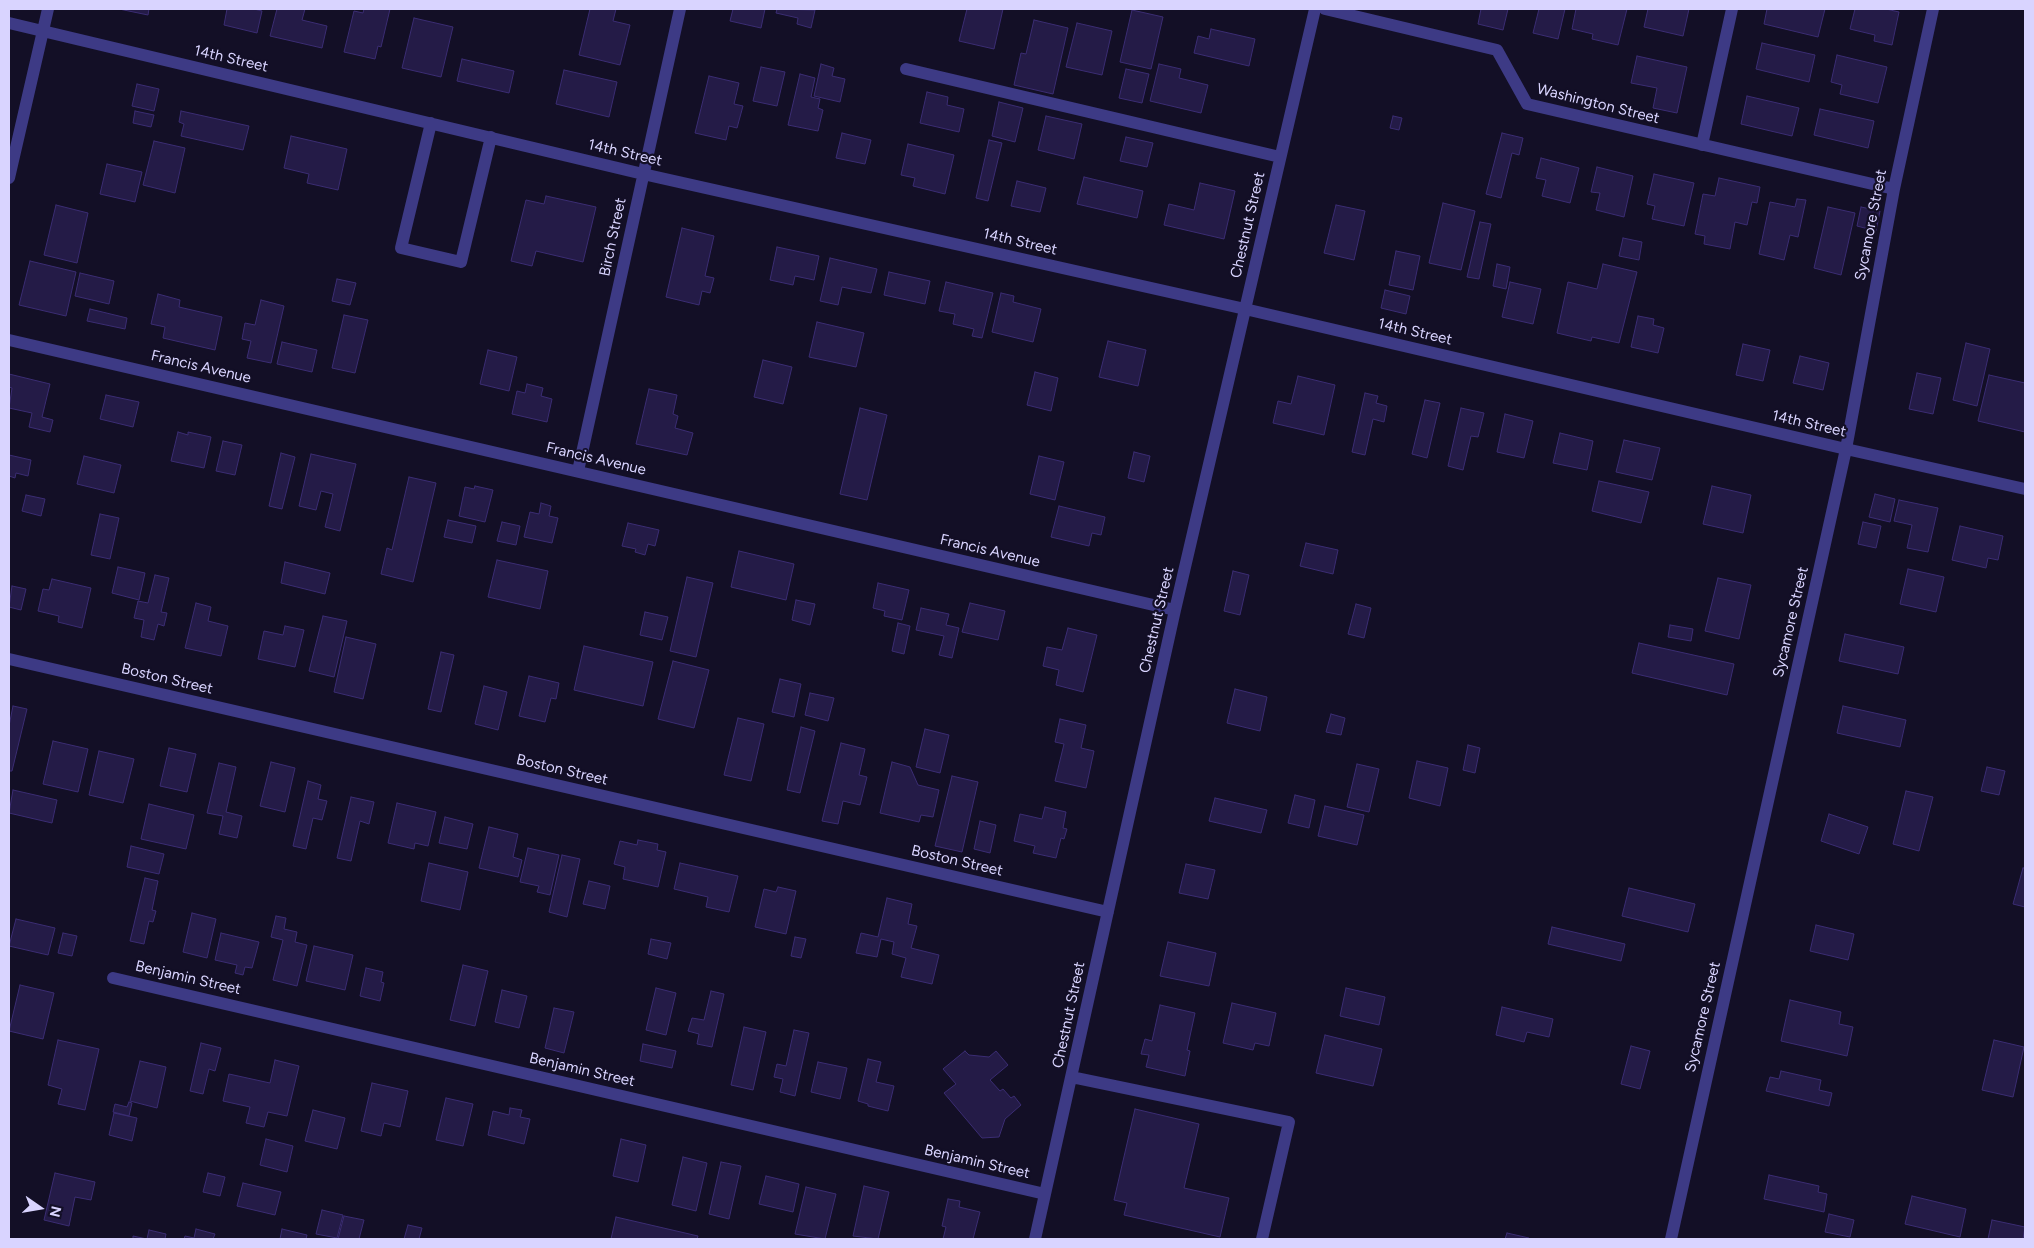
<!DOCTYPE html>
<html>
<head>
<meta charset="utf-8">
<style>
  body { margin:0 }
  #map { position:relative; width:2034px; height:1248px; overflow:hidden; background:#130f26; font-family:Figtree,sans-serif }
  canvas { display:block }
  .frame { position:absolute; inset:0; border:10px solid #d9d4ff; pointer-events:none }
  .north { position:absolute; left:15px; top:1183px; width:50px; height:50px; -webkit-text-stroke:4px #130f26; paint-order:stroke; rotate:103deg; font-size:14px; font-weight:700; line-height:20px; text-align:center; color:#d9d4ff }
  .north::after { content:''; display:block; margin:auto; width:18px; height:22px; background:#d9d4ff; clip-path:polygon(50% 0,100% 100%,50% 72%,0 100%) }
</style>
</head>
<body>
<div id="map">
<canvas width="2034" height="1248"></canvas>
<div class="frame"></div>
<div class="north">N</div>
</div>
<script>
const c = document.querySelector('canvas').getContext('2d');
c.lineJoin = 'round';
function fillPath(path, color) {
  c.fillStyle = color;
  c.fill(path, 'evenodd');
}
function poly(rows) {
  const path = new Path2D();
  for (const r of rows) {
    path.moveTo(r[0], r[1]);
    for (let i = 2; i < r.length; i += 2) path.lineTo(r[i], r[i + 1]);
  }
  return path;
}
function stroke(path, color, width, dash) {
  c.strokeStyle = color;
  c.lineWidth = width;
  c.lineCap = dash ? 'butt' : 'round';
  c.setLineDash(dash || []);
  c.stroke(path);
}
function label(font, color, halo, rows, align = 'center') {
  c.font = font + ' Figtree,sans-serif';
  c.lineWidth = 4.5;
  c.setLineDash([]);
  c.textBaseline = 'middle';
  c.strokeStyle = halo;
  c.fillStyle = color;
  for (const [text, x, y, turn = 0] of rows) {
    c.save();
    c.translate(x, y);
    c.rotate((+turn || 0) * Math.PI / 180);
    c.textAlign = isNaN(turn) ? turn : align;
    if (halo) c.strokeText(text, 0, 0);
    c.fillText(text, 0, 0);
    c.restore();
  }
}
const building = poly([
  [119,9,149,9,148,15,119,9],
  [227,9,254,9,262,11,257,33,224,25,227,9],
  [277,9,305,9,302,20,327,26,322,48,270,36,277,9],
  [364,9,390,9,381,47,378,46,375,59,344,52,354,11,363,13,364,9],
  [590,9,616,9,613,21,630,25,620,65,579,55,590,9],
  [733,9,765,9,761,28,730,21,733,9],
  [777,9,815,10,811,28,797,24,798,18,776,13,777,9],
  [967,9,1003,9,994,49,959,41,967,9],
  [1481,9,1508,9,1503,30,1478,24,1481,9],
  [1539,9,1565,9,1558,39,1533,33,1539,9],
  [1576,9,1627,9,1618,45,1592,39,1593,34,1572,29,1576,9],
  [1648,9,1689,9,1683,36,1644,27,1648,9],
  [1767,9,1825,9,1818,37,1764,24,1767,9],
  [1855,9,1886,9,1899,12,1892,45,1874,41,1875,35,1850,29,1855,9],
  [1132,10,1163,17,1151,69,1120,62,1132,10],
  [414,18,453,27,441,77,402,68,414,18],
  [1034,20,1068,28,1053,94,1014,85,1021,53,1026,54,1034,20],
  [1077,23,1112,31,1102,75,1066,67,1077,23],
  [1211,29,1255,39,1249,66,1194,53,1198,36,1209,39,1211,29],
  [1762,43,1815,55,1809,82,1756,69,1762,43],
  [1837,55,1887,67,1878,103,1840,94,1842,85,1831,82,1837,55],
  [1637,56,1687,67,1677,113,1653,108,1657,88,1631,83,1637,56],
  [462,59,514,71,509,93,457,81,462,59],
  [821,64,834,68,832,76,845,79,840,102,814,96,821,64],
  [1159,64,1181,69,1179,78,1208,85,1201,113,1150,101,1159,64],
  [761,67,785,72,777,106,753,101,761,67],
  [1126,69,1149,74,1142,103,1119,98,1126,69],
  [564,70,617,82,609,117,556,104,564,70],
  [800,74,815,78,811,97,820,99,818,108,823,110,818,131,788,125,800,74],
  [709,76,739,83,734,104,743,106,737,128,729,126,726,140,695,133,709,76],
  [137,84,159,89,154,111,132,106,137,84],
  [927,92,948,97,947,105,964,109,959,132,920,123,927,92],
  [1747,96,1799,108,1792,136,1741,124,1747,96],
  [999,102,1023,108,1015,142,992,136,999,102],
  [1820,109,1874,121,1868,148,1814,135,1820,109],
  [135,111,154,115,151,127,133,123,135,111],
  [181,111,249,126,243,150,181,136,184,124,179,122,181,111],
  [1046,116,1082,124,1074,159,1038,150,1046,116],
  [1393,116,1402,118,1399,130,1390,128,1393,116],
  [842,133,871,140,865,164,836,158,842,133],
  [1502,133,1523,138,1519,155,1512,153,1501,198,1486,194,1502,133],
  [291,136,347,149,338,190,307,183,309,174,284,168,291,136],
  [1126,137,1153,143,1147,167,1120,161,1126,137],
  [989,140,1002,143,988,201,976,198,989,140],
  [154,141,185,148,175,193,143,185,154,141],
  [908,144,954,155,945,194,913,186,915,178,901,175,908,144],
  [1541,158,1579,168,1570,203,1542,196,1546,180,1536,178,1541,158],
  [107,164,142,172,135,202,100,194,107,164],
  [1597,167,1633,176,1624,217,1596,210,1600,193,1591,192,1597,167],
  [1654,174,1694,183,1684,226,1652,219,1655,206,1647,204,1654,174],
  [1084,177,1143,191,1137,218,1077,204,1084,177],
  [1719,178,1760,187,1757,203,1752,202,1747,225,1735,222,1730,249,1704,244,1705,236,1695,234,1703,194,1715,196,1719,178],
  [1017,181,1046,188,1040,212,1011,206,1017,181],
  [1200,183,1235,191,1224,239,1164,225,1169,204,1194,210,1200,183],
  [546,196,596,207,583,262,536,251,532,266,511,261,526,200,544,204,546,196],
  [1797,199,1806,200,1798,237,1790,235,1784,260,1759,254,1770,202,1795,207,1797,199],
  [1443,203,1475,211,1461,270,1429,263,1443,203],
  [56,205,88,213,77,263,44,255,56,205],
  [1336,205,1365,211,1354,260,1324,253,1336,205],
  [1828,207,1855,213,1841,275,1814,268,1828,207],
  [1861,207,1880,211,1876,231,1857,226,1861,207],
  [1480,222,1491,224,1479,279,1467,277,1480,222],
  [682,228,714,236,705,276,714,278,710,293,702,291,699,305,666,297,682,228],
  [1623,238,1642,242,1639,260,1619,256,1623,238],
  [777,247,819,256,814,280,795,276,793,285,770,280,777,247],
  [1396,251,1420,256,1413,290,1389,285,1396,251],
  [830,258,877,269,871,293,842,287,838,305,820,301,830,258],
  [30,261,76,272,66,316,19,305,30,261],
  [1497,264,1510,267,1506,289,1493,286,1497,264],
  [1603,264,1637,272,1619,343,1592,337,1591,341,1557,333,1568,282,1597,289,1603,264],
  [889,272,930,281,925,304,884,295,889,272],
  [80,273,114,281,109,304,75,296,80,273],
  [337,279,356,283,350,305,332,301,337,279],
  [946,282,993,293,982,338,972,336,974,329,953,324,955,314,939,311,946,282],
  [1510,282,1541,289,1533,324,1502,317,1510,282],
  [1385,290,1410,296,1406,314,1381,308,1385,290],
  [1001,293,1014,296,1013,302,1041,309,1033,342,992,332,1001,293],
  [158,294,180,300,179,307,222,317,215,350,163,338,165,327,151,324,158,294],
  [261,300,284,306,271,363,247,358,251,341,242,339,245,323,255,325,261,300],
  [90,309,127,318,125,329,87,321,90,309],
  [344,315,368,320,355,373,332,368,344,315],
  [1638,316,1654,319,1653,325,1664,328,1658,353,1631,347,1638,316],
  [817,322,864,333,856,367,809,357,817,322],
  [1108,341,1146,350,1138,386,1099,377,1108,341],
  [282,342,317,350,312,372,277,364,282,342],
  [1966,343,1990,349,1977,406,1953,400,1966,343],
  [1743,344,1770,350,1763,381,1736,375,1743,344],
  [488,350,517,357,509,391,480,384,488,350],
  [1800,356,1829,363,1823,390,1793,383,1800,356],
  [763,360,792,367,783,404,754,397,763,360],
  [1035,372,1058,378,1051,411,1027,405,1035,372],
  [1917,373,1941,378,1933,414,1909,409,1917,373],
  [9,374,50,384,42,417,53,420,50,432,29,427,32,413,9,408,12,388,9,387,9,374],
  [1989,375,2025,383,2025,432,1978,421,1989,375],
  [1298,376,1335,385,1324,435,1273,423,1278,401,1291,404,1298,376],
  [527,384,543,388,541,396,552,399,547,422,512,414,517,391,525,393,527,384],
  [649,389,677,395,673,414,678,416,675,428,693,433,687,455,636,444,649,389],
  [1365,393,1378,396,1376,403,1387,406,1384,422,1373,419,1365,455,1352,452,1365,393],
  [106,395,139,402,133,427,100,419,106,395],
  [1425,400,1440,403,1427,458,1412,454,1425,400],
  [860,408,887,415,867,500,840,494,860,408],
  [1461,408,1484,413,1478,437,1471,436,1463,470,1448,466,1461,408],
  [1505,414,1533,421,1524,458,1497,452,1505,414],
  [178,432,188,435,188,432,211,437,204,468,171,461,178,432],
  [1560,433,1593,441,1587,470,1553,463,1560,433],
  [1624,440,1660,448,1652,480,1616,472,1624,440],
  [223,441,242,445,235,475,216,471,223,441],
  [1134,452,1150,456,1144,482,1128,478,1134,452],
  [281,453,295,457,282,509,269,506,281,453],
  [311,454,356,464,340,531,325,527,333,494,321,491,316,510,299,506,311,454],
  [9,455,31,460,28,476,16,473,15,478,9,476,9,455],
  [84,456,121,465,114,493,77,484,84,456],
  [1039,456,1064,462,1055,500,1030,494,1039,456],
  [409,477,436,483,413,582,381,574,387,548,392,550,409,477],
  [1599,481,1649,492,1641,523,1592,511,1599,481],
  [475,486,493,490,485,522,459,516,465,487,474,489,475,486],
  [1712,486,1751,495,1743,533,1703,524,1712,486],
  [1875,494,1895,499,1890,522,1869,517,1875,494],
  [26,495,45,499,41,516,22,511,26,495],
  [1899,500,1938,508,1928,552,1907,548,1912,525,1894,521,1899,500],
  [541,503,551,506,549,516,558,518,552,543,524,537,530,512,539,514,541,503],
  [1059,506,1105,517,1101,535,1092,533,1089,546,1051,537,1059,506],
  [100,514,119,518,110,559,91,555,100,514],
  [448,520,476,526,472,543,444,537,448,520],
  [502,522,520,526,516,545,497,541,502,522],
  [1863,522,1881,526,1876,548,1858,544,1863,522],
  [628,523,659,530,655,546,648,544,645,555,635,552,636,549,622,546,628,523],
  [1960,526,2003,536,1998,560,1988,558,1986,568,1952,560,1960,526],
  [1306,543,1338,550,1333,574,1300,566,1306,543],
  [739,551,794,564,786,600,731,587,739,551],
  [497,560,548,571,540,609,488,597,497,560],
  [285,562,330,573,325,594,281,583,285,562],
  [118,567,145,573,139,600,112,593,118,567],
  [1908,569,1944,577,1936,612,1900,604,1908,569],
  [1233,571,1249,575,1240,615,1224,611,1233,571],
  [155,575,169,578,161,612,167,613,164,626,158,624,154,640,141,637,144,620,134,618,138,601,148,603,155,575],
  [687,577,713,583,696,657,670,651,687,577],
  [1718,578,1751,585,1739,639,1705,631,1718,578],
  [52,579,91,588,82,628,58,622,59,616,38,611,43,589,49,590,52,579],
  [878,583,909,590,902,620,884,616,885,611,873,608,878,583],
  [12,586,26,589,21,610,9,607,12,586],
  [796,600,815,604,810,625,792,620,796,600],
  [196,603,211,607,208,621,228,626,221,656,185,648,196,603],
  [970,603,1005,611,998,640,962,632,970,603],
  [1356,604,1371,608,1364,638,1348,634,1356,604],
  [921,608,949,614,946,625,959,628,952,658,939,655,944,636,916,630,921,608],
  [645,612,668,617,662,640,640,635,645,612],
  [323,616,347,621,334,677,309,671,323,616],
  [898,623,910,626,904,654,892,651,898,623],
  [1670,625,1693,629,1691,641,1668,637,1670,625],
  [285,626,304,630,295,667,258,659,264,631,283,635,285,626],
  [1068,628,1097,635,1083,692,1056,685,1059,670,1043,666,1047,647,1062,650,1068,628],
  [1845,634,1904,647,1898,674,1839,661,1845,634],
  [346,637,376,644,363,699,334,692,346,637],
  [1639,643,1734,664,1727,695,1632,673,1639,643],
  [584,646,653,662,643,706,574,690,584,646],
  [441,652,454,655,441,712,428,709,441,652],
  [673,661,709,670,694,728,658,719,673,661],
  [529,676,559,683,556,699,551,698,545,722,519,716,529,676],
  [780,679,801,684,794,717,772,712,780,679],
  [484,686,507,692,498,730,475,724,484,686],
  [1235,689,1267,697,1260,731,1227,723,1235,689],
  [810,693,834,698,828,721,805,715,810,693],
  [13,706,27,709,12,771,9,771,9,726,13,706],
  [1843,706,1906,720,1900,747,1837,733,1843,706],
  [1331,714,1345,718,1341,735,1326,732,1331,714],
  [738,718,764,724,751,781,724,775,738,718],
  [1060,719,1086,725,1081,748,1094,751,1086,788,1055,781,1064,744,1055,742,1060,719],
  [801,727,815,731,800,793,787,790,801,727],
  [925,729,949,735,940,773,916,767,925,729],
  [53,741,88,749,78,792,43,784,53,741],
  [841,743,865,749,859,775,867,777,860,805,843,801,838,824,822,821,841,743],
  [1468,745,1480,748,1475,773,1463,770,1468,745],
  [169,748,196,754,187,792,160,786,169,748],
  [99,751,134,759,123,803,89,795,99,751],
  [1417,761,1448,768,1440,806,1409,798,1417,761],
  [271,762,295,768,285,812,260,806,271,762],
  [892,762,910,767,918,785,939,790,933,817,921,815,919,822,880,813,892,762],
  [219,763,236,767,226,812,242,816,237,838,219,834,223,816,207,813,219,763],
  [1357,764,1379,769,1369,812,1347,807,1357,764],
  [1987,767,2005,771,1999,795,1981,791,1987,767],
  [952,776,978,782,962,852,935,846,952,776],
  [308,781,321,785,318,799,327,801,322,820,313,818,306,849,293,846,308,781],
  [13,790,57,800,52,823,9,813,13,790],
  [1906,791,1933,797,1919,851,1893,844,1906,791],
  [1295,795,1315,800,1309,828,1288,823,1295,795],
  [351,797,374,802,369,824,360,821,351,861,337,858,351,797],
  [1215,798,1267,810,1261,833,1209,821,1215,798],
  [397,803,436,812,428,846,415,843,414,849,388,843,397,803],
  [149,804,194,815,186,849,141,839,149,804],
  [1325,806,1364,815,1357,845,1318,836,1325,806],
  [1045,807,1066,812,1063,828,1067,829,1064,839,1061,838,1056,858,1033,853,1035,846,1014,841,1020,814,1042,819,1045,807],
  [1829,814,1868,827,1859,854,1821,841,1829,814],
  [445,817,473,824,467,849,439,843,445,817],
  [980,821,996,825,990,853,974,849,980,821],
  [489,827,518,834,513,857,522,860,518,877,479,868,489,827],
  [638,840,658,844,657,850,666,852,658,887,623,879,625,867,614,864,620,841,637,845,638,840],
  [131,846,164,854,159,874,127,867,131,846],
  [528,848,559,855,550,895,537,892,539,886,520,882,528,848],
  [562,855,580,859,567,917,549,912,562,855],
  [429,863,468,872,460,910,421,901,429,863],
  [680,863,738,876,729,912,706,907,708,897,674,889,680,863],
  [1186,864,1215,870,1208,899,1179,893,1186,864],
  [2023,868,2025,868,2025,907,2013,904,2023,868],
  [145,878,158,881,152,910,156,911,153,922,149,921,144,944,130,941,145,878],
  [589,881,610,886,605,909,583,904,589,881],
  [778,887,796,891,786,934,755,927,764,889,776,892,778,887],
  [1629,888,1695,904,1688,932,1622,916,1629,888],
  [887,898,912,904,908,924,917,926,911,948,939,955,932,984,901,977,906,958,892,954,894,942,881,939,877,957,856,953,861,933,878,937,887,898],
  [192,913,216,919,207,958,183,952,192,913],
  [276,916,286,918,284,929,297,932,295,942,307,945,297,986,273,980,283,940,271,937,276,916],
  [16,919,55,928,48,955,9,946,16,919],
  [1816,925,1854,934,1848,960,1810,951,1816,925],
  [1552,927,1625,944,1621,961,1548,944,1552,927],
  [63,933,77,936,72,956,58,953,63,933],
  [221,933,259,942,252,968,245,967,243,975,235,973,237,965,215,960,221,933],
  [795,937,806,939,801,958,791,956,795,937],
  [651,939,671,943,667,959,648,954,651,939],
  [1168,942,1216,953,1209,986,1160,976,1168,942],
  [314,946,353,955,345,990,306,981,314,946],
  [463,965,488,971,475,1026,450,1020,463,965],
  [366,968,383,972,381,982,384,983,380,1001,360,996,366,968],
  [20,985,54,993,43,1039,9,1031,20,985],
  [656,988,676,993,666,1035,646,1030,656,988],
  [1346,988,1385,997,1379,1025,1340,1016,1346,988],
  [502,990,527,996,519,1028,495,1022,502,990],
  [711,991,724,994,712,1047,697,1044,699,1034,688,1031,692,1018,704,1020,711,991],
  [1790,1000,1841,1012,1839,1024,1853,1027,1847,1056,1781,1041,1790,1000],
  [1232,1003,1276,1013,1269,1046,1255,1043,1253,1050,1223,1043,1232,1003],
  [1160,1005,1195,1013,1187,1050,1190,1051,1185,1076,1146,1067,1149,1055,1141,1054,1145,1039,1152,1041,1160,1005],
  [1502,1007,1553,1019,1549,1037,1527,1032,1524,1042,1496,1035,1502,1007],
  [554,1008,574,1012,564,1053,545,1048,554,1008],
  [744,1027,766,1032,753,1090,731,1085,744,1027],
  [794,1030,809,1033,795,1096,780,1092,783,1079,774,1077,777,1064,786,1066,794,1030],
  [1325,1035,1382,1049,1373,1086,1316,1073,1325,1035],
  [58,1040,99,1049,85,1110,58,1104,62,1089,48,1085,58,1040],
  [1994,1040,2024,1047,2013,1097,1982,1090,1994,1040],
  [201,1043,221,1048,215,1071,209,1069,203,1094,190,1091,201,1043],
  [643,1044,676,1051,672,1068,640,1061,643,1044],
  [1631,1046,1650,1051,1640,1089,1621,1084,1631,1046],
  [965,1051,969,1055,989,1057,996,1051,1008,1065,990,1080,1000,1091,1003,1089,1011,1098,1014,1096,1021,1105,1005,1119,999,1137,982,1138,944,1093,956,1084,943,1069,965,1051],
  [868,1059,881,1062,876,1082,894,1086,888,1111,868,1106,868,1104,858,1101,868,1059],
  [275,1060,299,1066,287,1116,268,1112,264,1127,246,1123,250,1107,223,1101,229,1074,270,1083,275,1060],
  [140,1061,166,1067,157,1108,130,1101,140,1061],
  [818,1062,847,1068,840,1099,811,1092,818,1062],
  [1781,1071,1821,1080,1819,1090,1832,1093,1829,1106,1766,1091,1770,1077,1779,1079,1781,1071],
  [372,1083,408,1091,400,1127,384,1123,381,1136,361,1131,372,1083],
  [446,1098,473,1104,463,1146,436,1140,446,1098],
  [129,1102,132,1103,129,1116,113,1112,115,1104,127,1107,129,1102],
  [510,1108,522,1110,520,1117,530,1119,524,1144,488,1135,493,1111,509,1115,510,1108],
  [1135,1109,1199,1124,1184,1188,1229,1198,1220,1237,1124,1215,1127,1203,1114,1200,1135,1109],
  [313,1110,345,1118,337,1149,305,1141,313,1110],
  [114,1113,137,1118,132,1141,109,1135,114,1113],
  [266,1139,293,1146,287,1172,260,1165,266,1139],
  [621,1139,646,1145,638,1182,613,1176,621,1139],
  [683,1157,707,1163,696,1211,672,1205,683,1157],
  [721,1162,741,1166,729,1219,709,1214,721,1162],
  [55,1173,95,1182,91,1200,75,1197,69,1226,44,1220,55,1173],
  [208,1173,225,1177,220,1196,203,1192,208,1173],
  [1769,1175,1819,1186,1818,1192,1827,1194,1824,1212,1764,1199,1769,1175],
  [766,1176,799,1184,793,1212,759,1204,766,1176],
  [243,1183,281,1192,275,1215,237,1206,243,1183],
  [864,1186,889,1192,878,1239,853,1236,864,1186],
  [806,1187,836,1194,825,1239,795,1234,806,1187],
  [1912,1196,1966,1209,1960,1237,1905,1224,1912,1196],
  [948,1199,960,1201,959,1207,980,1212,973,1239,943,1239,946,1227,942,1226,948,1199],
  [322,1210,343,1215,337,1238,316,1234,322,1210],
  [1829,1214,1854,1220,1850,1237,1825,1232,1829,1214],
  [344,1216,364,1220,359,1239,338,1239,344,1216],
  [616,1217,698,1236,697,1239,611,1239,616,1217],
  [1992,1220,2025,1227,2023,1239,1988,1239,1992,1220],
  [408,1225,422,1228,419,1239,404,1239,408,1225],
  [196,1229,215,1234,213,1239,184,1239,185,1236,194,1238,196,1229],
  [282,1229,307,1235,306,1239,280,1239,282,1229],
  [149,1230,166,1234,165,1239,133,1239,133,1236,147,1239,149,1230],
  [1507,1233,1529,1238,1528,1239,1505,1239,1507,1233]
]);
fillPath(building, '#241b47');
stroke(building, '#3b2d73', 1);
stroke(poly([
  [1325,9,1497,50,1527,104,1894,189],
  [9,23,643,174,1245,309,1846,449,2025,489],
  [906,69,1280,157],
  [431,123,401,248,461,262,491,137],
  [1702,145,1732,9],
  [9,178,48,9],
  [9,340,1175,610],
  [578,471,680,9],
  [9,659,1108,912],
  [113,978,1045,1194],
  [1072,1077,1289,1122,1262,1239],
  [1035,1239,1175,610,1315,9],
  [1671,1239,1846,449,1894,189,1933,9]
]), '#3d3a85', 12);
label('15px', '#d9d4ff', '#130f26', [
  ["14th Street",231,59,13],
  ["Washington Street",1598,104,14],
  ["14th Street",625,153,13],
  ["Chestnut Street",1248,225,-77],
  ["Sycamore Street",1871,225,-79],
  ["Birch Street",613,237,-78],
  ["14th Street",1020,242,13],
  ["14th Street",1415,332,13],
  ["Francis Avenue",201,367,13],
  ["14th Street",1809,424,13],
  ["Francis Avenue",596,459,13],
  ["Francis Avenue",990,551,13],
  ["Chestnut Street",1157,620,-77],
  ["Sycamore Street",1791,622,-77],
  ["Boston Street",167,679,13],
  ["Boston Street",562,770,13],
  ["Boston Street",957,861,13],
  ["Benjamin Street",188,978,13],
  ["Chestnut Street",1069,1015,-78],
  ["Sycamore Street",1703,1017,-77],
  ["Benjamin Street",582,1070,13],
  ["Benjamin Street",977,1162,13]
]);
</script>
</body>
</html>
